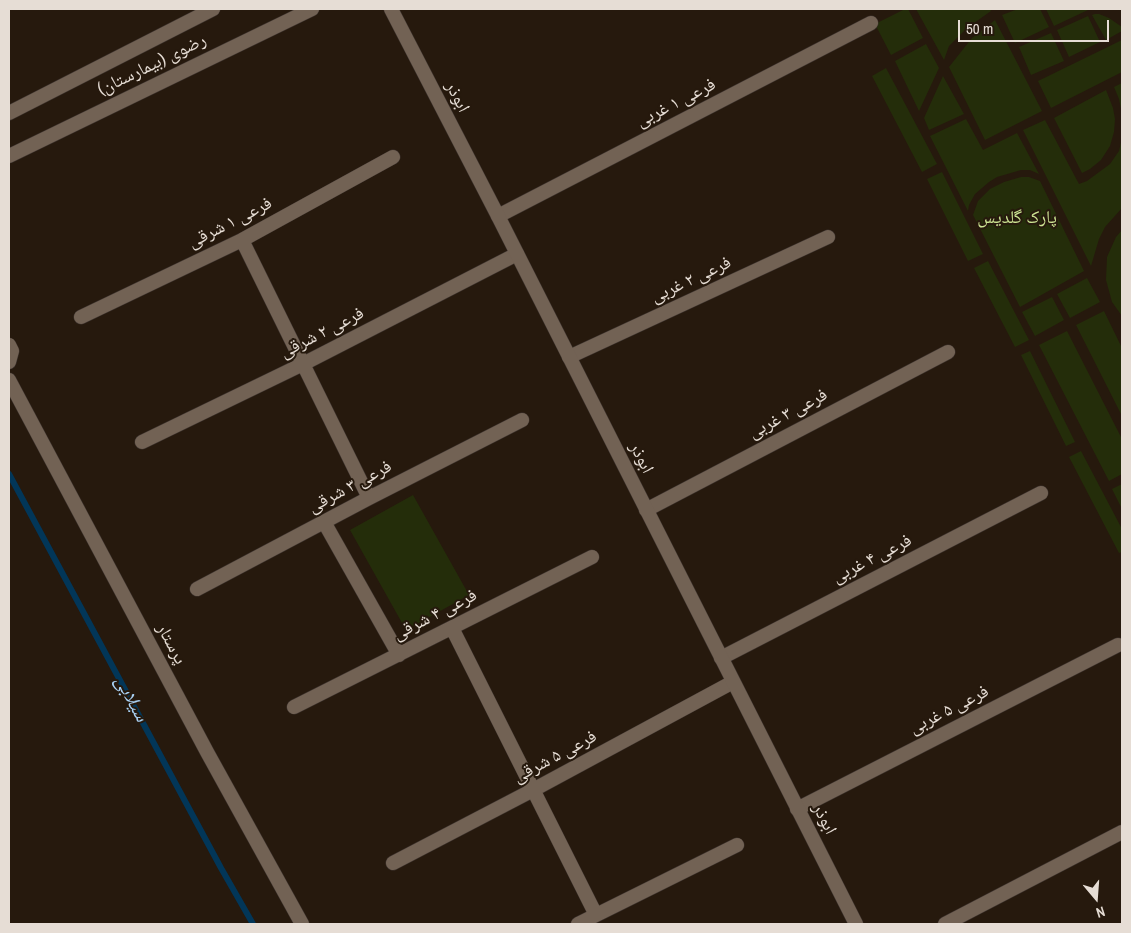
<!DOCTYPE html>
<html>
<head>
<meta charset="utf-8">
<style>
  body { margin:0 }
  #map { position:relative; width:1131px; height:933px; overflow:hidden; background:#26190d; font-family:"Archivo Narrow",sans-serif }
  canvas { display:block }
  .frame { position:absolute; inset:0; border:10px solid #e6ddd5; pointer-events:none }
  .north { position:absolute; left:1071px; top:873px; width:50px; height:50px; -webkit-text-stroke:4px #26190d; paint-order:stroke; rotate:162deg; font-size:14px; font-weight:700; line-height:20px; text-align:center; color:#e6ddd5 }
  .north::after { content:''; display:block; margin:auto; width:18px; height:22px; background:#e6ddd5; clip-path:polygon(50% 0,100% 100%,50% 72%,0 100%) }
  .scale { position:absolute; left:958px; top:20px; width:151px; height:22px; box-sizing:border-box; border:2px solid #e6ddd5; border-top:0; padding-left:6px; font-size:15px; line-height:18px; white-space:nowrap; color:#e6ddd5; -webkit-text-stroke:4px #26190d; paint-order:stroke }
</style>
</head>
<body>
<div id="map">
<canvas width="1131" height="933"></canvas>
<div class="frame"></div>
<div class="north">N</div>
<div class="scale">50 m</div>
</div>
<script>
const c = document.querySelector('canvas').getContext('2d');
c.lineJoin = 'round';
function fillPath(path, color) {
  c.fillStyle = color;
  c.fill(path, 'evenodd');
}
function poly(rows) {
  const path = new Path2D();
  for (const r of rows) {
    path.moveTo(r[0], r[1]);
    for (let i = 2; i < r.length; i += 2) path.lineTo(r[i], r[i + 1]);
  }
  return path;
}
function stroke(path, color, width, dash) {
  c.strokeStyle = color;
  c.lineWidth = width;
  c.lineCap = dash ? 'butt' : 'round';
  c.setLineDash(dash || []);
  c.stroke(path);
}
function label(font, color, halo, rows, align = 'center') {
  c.font = font + ' "Archivo Narrow","Noto Naskh Arabic",sans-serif';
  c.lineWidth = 4;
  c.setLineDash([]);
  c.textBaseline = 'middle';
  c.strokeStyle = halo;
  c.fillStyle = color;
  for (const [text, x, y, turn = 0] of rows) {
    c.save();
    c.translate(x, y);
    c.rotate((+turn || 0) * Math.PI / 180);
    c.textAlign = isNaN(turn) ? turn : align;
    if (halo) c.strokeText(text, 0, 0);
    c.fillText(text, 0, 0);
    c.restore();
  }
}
fillPath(poly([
  [905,9,908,9,923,38,891,55,875,24],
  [916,9,990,9,991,11,967,28,949,46,944,60],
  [1018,9,1040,9,1049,27,1015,43,1002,15],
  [1046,9,1084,9,1088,10,1054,26],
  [1095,14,1099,14,1109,18,1122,27,1122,31,1106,40,1092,15],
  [1088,16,1100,42,1069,57,1057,30],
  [995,20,1042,111,985,140,949,67,972,38],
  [1051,33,1064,61,1031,75,1019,47],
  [1122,40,1122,72,1051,108,1038,81],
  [926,44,939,68,919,111,895,61],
  [886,68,937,164,922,172,872,76],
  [943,76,964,114,929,130,924,118],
  [1122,83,1122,114,1119,99,1114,87],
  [1106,90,1113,108,1115,119,1114,132,1110,146,1101,160,1090,169,1082,173,1054,118],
  [966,119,983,150,1017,133,1039,174,1030,170,1021,170,997,177,989,182,975,194,969,205,968,211,930,136],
  [1045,120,1079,184,1087,181,1110,164,1119,151,1122,138,1122,208,1105,227,1099,239,1091,266,1023,130],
  [942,172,983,254,968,261,927,179],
  [1021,177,1029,177,1040,181,1084,271,1020,307,973,215,978,201,990,189,1004,182],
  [1122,230,1122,316,1112,302,1106,280,1107,257,1116,237],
  [988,261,1029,340,1015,347,974,268],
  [1087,278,1100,302,1070,318,1057,294],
  [1052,297,1064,320,1035,336,1022,312],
  [1104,311,1122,348,1122,416,1076,325],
  [1067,331,1122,439,1122,474,1109,481,1039,345],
  [1030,351,1075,442,1066,446,1021,355],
  [1081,451,1122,529,1122,552,1119,553,1069,457],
  [1122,484,1122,509,1112,489],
  [413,495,469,595,406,630,350,530]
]), '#242d0a');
stroke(poly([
  [9,474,221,868,253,924]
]), '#023658', 6);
const minor = poly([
  [498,216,871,23],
  [242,240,369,498],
  [81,317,242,240,393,157],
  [569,357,828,237],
  [142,442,303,364,517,254],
  [646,510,948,352],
  [324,522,399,655],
  [197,589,369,498,522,420],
  [452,628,596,915],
  [721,658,1041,493],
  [294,707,592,557],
  [797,809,1118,645],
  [393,863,533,790,733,682],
  [578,924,737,845],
  [945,924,1122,832]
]);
const tertiary = poly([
  [391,9,498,216,856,924],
  [9,113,213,9],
  [9,156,312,9]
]);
const secondary = poly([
  [9,345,12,351,9,362],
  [9,380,207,752,302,924]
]);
stroke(minor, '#3e342f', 15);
stroke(tertiary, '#3e342f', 15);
stroke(secondary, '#3e342f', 15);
stroke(minor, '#726254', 14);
stroke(tertiary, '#726254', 14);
stroke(secondary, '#726254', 14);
label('18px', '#e6ddd5', '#26190d', [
  ["رضوی (بیمارستان)",152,65,-26],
  ["ابوذر",457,97,63],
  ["فرعی ۱ غربی",676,103,-27],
  ["فرعی ۱ شرقی",230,223,-27],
  ["فرعی ۲ غربی",691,280,-25],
  ["فرعی ۲ شرقی",322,333,-27],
  ["فرعی ۳ غربی",788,414,-28],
  ["ابوذر",641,458,63],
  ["فرعی ۳ شرقی",350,487,-28],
  ["فرعی ۴ غربی",872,559,-27],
  ["فرعی ۴ شرقی",435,615,-27],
  ["پرستار",171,644,62],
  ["فرعی ۵ غربی",949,710,-27],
  ["فرعی ۵ شرقی",555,757,-28],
  ["ابوذر",824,819,63]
]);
label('18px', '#cde493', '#26190d', [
  ["پارک گلدیس",1017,218]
]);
label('italic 19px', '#aad2f5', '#26190d', [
  ["سیلابی",131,699,62]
]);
</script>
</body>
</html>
